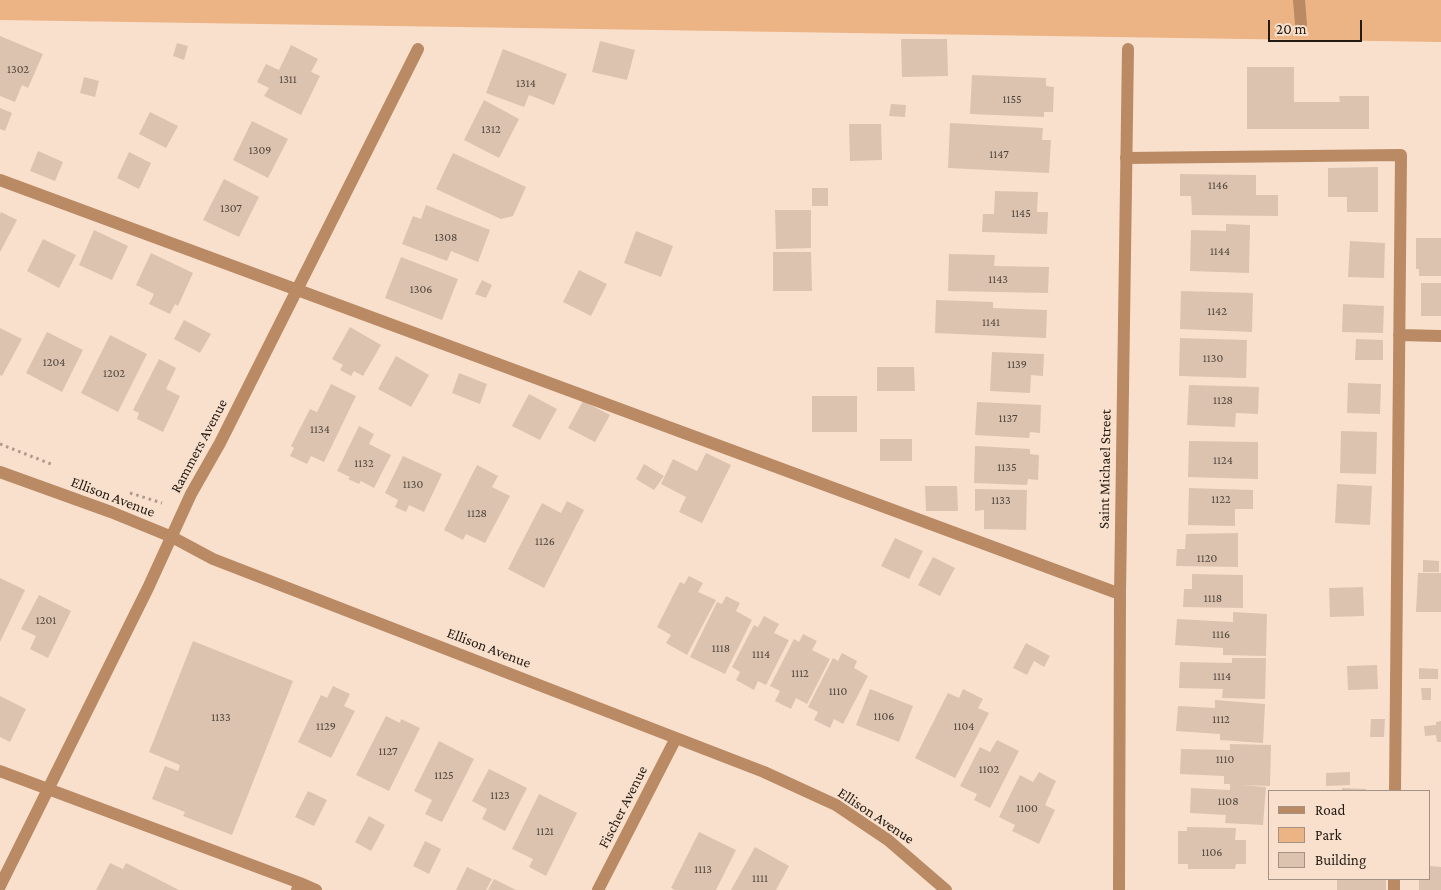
<!DOCTYPE html>
<html>
<head>
<meta charset="utf-8">
<style>
  body { margin:0 }
  #map { position:relative; width:1441px; height:890px; overflow:hidden; background:#f9e0cd; font-family:"Crimson Pro",serif }
  canvas { display:block }
  .legend { position:absolute; left:1268px; top:790px; width:162px; height:90px; box-sizing:border-box; background:#f9e0cd; border:1px solid #a39183; margin:0; padding:6px 9px; list-style:none; font-size:15px; color:#221a13 }
  .legend li { display:flex; align-items:center; gap:10px; height:25px }
  .legend b { width:25px; border:1px solid #a39183 }
  .scale { position:absolute; left:1268px; top:20px; width:94px; height:22px; box-sizing:border-box; border:2px solid #221a13; border-top:0; padding-left:6px; font-size:15px; line-height:18px; white-space:nowrap; color:#221a13; -webkit-text-stroke:4px #f9e0cd; paint-order:stroke }
</style>
</head>
<body>
<div id="map">
<canvas width="1441" height="890"></canvas>
<ul class="legend">
<li><b style="height:6px;background:#b98a64"></b>Road</li>
<li><b style="height:14px;background:#ecb384"></b>Park</li>
<li><b style="height:14px;background:#dbc3b0"></b>Building</li>
</ul>
<div class="scale">20 m</div>
</div>
<script>
const c = document.querySelector('canvas').getContext('2d');
c.lineJoin = 'round';
function fillPath(path, color) {
  c.fillStyle = color;
  c.fill(path, 'evenodd');
}
function poly(rows) {
  const path = new Path2D();
  for (const r of rows) {
    path.moveTo(r[0], r[1]);
    for (let i = 2; i < r.length; i += 2) path.lineTo(r[i], r[i + 1]);
  }
  return path;
}
function stroke(path, color, width, dash) {
  c.strokeStyle = color;
  c.lineWidth = width;
  c.lineCap = dash ? 'butt' : 'round';
  c.setLineDash(dash || []);
  c.stroke(path);
}
function label(font, color, halo, rows, align = 'center') {
  c.font = font + ' "Crimson Pro",serif';
  c.lineWidth = 4.5;
  c.setLineDash([]);
  c.textBaseline = 'middle';
  c.strokeStyle = halo;
  c.fillStyle = color;
  for (const [text, x, y, turn = 0] of rows) {
    c.save();
    c.translate(x, y);
    c.rotate((+turn || 0) * Math.PI / 180);
    c.textAlign = isNaN(turn) ? turn : align;
    if (halo) c.strokeText(text, 0, 0);
    c.fillText(text, 0, 0);
    c.restore();
  }
}
fillPath(poly([
  [0,0,1441,0,1441,42,0,20]
]), '#ecb384');
fillPath(poly([
  [0,36,43,54,28,88,22,85,15,102,0,96],
  [901,39,947,39,948,76,902,77],
  [600,41,635,50,627,80,592,72],
  [177,43,188,46,184,60,173,56],
  [291,45,318,59,311,72,320,76,301,115,264,96,269,88,257,82,266,64,279,70],
  [503,49,567,74,554,105,529,95,524,107,486,93],
  [1247,67,1294,67,1294,102,1340,102,1339,96,1369,96,1369,129,1247,129],
  [972,75,1046,78,1046,86,1054,87,1053,112,1044,112,1044,117,970,114],
  [84,77,99,81,95,97,80,93],
  [484,100,519,119,499,158,464,140],
  [891,104,906,105,905,117,889,116],
  [0,108,12,113,5,131,0,129],
  [150,112,178,126,166,148,139,134],
  [252,121,288,139,268,178,233,160],
  [950,123,1043,128,1042,140,1051,140,1049,173,948,168],
  [849,124,881,124,882,160,850,161],
  [38,151,63,162,55,181,30,171],
  [129,152,151,163,139,189,117,178],
  [453,153,526,187,513,216,501,219,436,189],
  [1378,167,1378,212,1347,212,1347,197,1328,197,1328,168],
  [1180,174,1256,175,1256,195,1278,195,1278,216,1192,215,1191,196,1180,196],
  [224,179,259,197,239,237,203,220],
  [812,188,828,188,828,206,812,206],
  [995,191,1038,192,1037,212,1048,212,1047,234,982,232,983,214,994,214],
  [426,205,490,230,478,262,451,251,447,261,402,244,413,216,421,219],
  [775,210,811,210,811,248,776,249],
  [1,212,17,220,0,252,0,214],
  [1226,224,1250,225,1249,273,1190,271,1191,230,1226,231],
  [94,230,128,246,112,280,79,265],
  [636,231,673,246,661,277,624,263],
  [1416,238,1441,238,1441,276,1419,276,1419,269,1416,269],
  [43,239,76,255,59,288,27,271],
  [1350,241,1385,243,1384,278,1348,277],
  [773,252,811,252,812,291,773,291],
  [151,253,193,273,178,306,175,304,170,314,149,304,154,294,136,285],
  [949,254,995,255,994,266,1049,267,1048,293,948,291],
  [401,257,458,279,442,320,385,298],
  [579,270,607,284,591,316,563,302],
  [482,280,492,285,486,298,475,294],
  [1421,283,1441,283,1441,316,1421,316],
  [1181,291,1253,293,1252,332,1180,329],
  [936,300,993,302,993,308,1047,310,1046,338,935,333],
  [1343,304,1384,306,1383,333,1342,332],
  [184,320,211,334,200,353,174,339],
  [350,327,381,345,363,376,354,371,351,376,340,370,343,365,332,359],
  [0,328,22,339,2,376,0,375],
  [47,332,83,350,62,392,26,373],
  [110,335,147,354,118,412,81,393],
  [1180,338,1247,340,1246,378,1179,376],
  [1356,339,1383,340,1383,360,1355,360],
  [992,352,1044,354,1043,376,1031,375,1030,393,990,391],
  [396,356,429,375,411,407,378,389],
  [159,359,176,368,166,389,180,396,163,432,137,419,139,413,133,410],
  [877,367,914,367,915,391,877,391],
  [459,373,487,384,480,404,452,393],
  [1348,383,1381,384,1380,414,1347,413],
  [331,384,356,396,324,462,311,456,307,464,290,456,294,448,291,446,310,409,317,412],
  [1189,385,1259,387,1258,414,1236,413,1235,427,1187,425],
  [529,394,557,409,540,440,512,426],
  [812,396,857,396,857,432,812,432],
  [583,401,610,415,595,442,568,428],
  [977,402,1041,405,1040,433,1030,432,1029,438,975,435],
  [359,426,374,434,369,444,391,455,374,488,361,481,359,484,348,479,350,477,337,471],
  [1341,431,1377,432,1376,474,1340,473],
  [880,439,912,439,912,461,880,461],
  [1189,441,1258,442,1258,479,1188,477],
  [975,446,1030,449,1030,454,1039,455,1038,480,1028,479,1027,485,974,483],
  [706,453,731,465,702,523,679,512,686,497,661,484,673,459,697,471],
  [403,456,442,474,424,512,409,505,406,512,395,507,398,500,385,493],
  [644,464,664,476,654,490,636,479],
  [477,465,498,476,492,487,510,496,485,543,466,534,463,540,444,530],
  [1337,484,1372,486,1370,525,1335,523],
  [925,486,957,486,958,511,926,511],
  [1189,488,1253,490,1253,509,1235,509,1235,526,1188,525],
  [975,489,1027,490,1026,530,984,529,984,510,975,511],
  [567,501,584,510,544,588,508,569,542,503,561,513],
  [1238,533,1238,567,1176,566,1177,549,1185,549,1186,534],
  [895,538,923,551,909,579,881,566],
  [933,557,955,568,940,596,918,585],
  [1423,560,1439,561,1439,572,1423,572],
  [1418,573,1441,573,1441,612,1416,612],
  [1192,574,1243,575,1243,608,1183,607,1184,589,1192,589],
  [689,576,703,583,698,592,716,600,687,655,666,643,671,635,657,627,680,582,684,584],
  [0,578,25,590,0,642],
  [1363,587,1364,616,1330,617,1329,588],
  [39,595,71,611,48,658,30,649,36,636,21,629],
  [726,596,740,603,736,611,752,620,725,674,690,657,717,602,722,604],
  [1233,612,1267,614,1266,656,1223,655,1223,648,1175,645,1177,619,1233,622],
  [764,616,779,624,774,633,789,640,766,685,758,681,754,690,736,680,740,672,732,667,754,625,758,627],
  [803,634,817,641,812,650,830,659,807,704,796,698,791,709,775,701,780,691,770,686,794,639,799,642],
  [193,641,293,681,232,835,183,816,185,812,152,799,165,766,178,771,180,765,149,752],
  [1026,643,1050,656,1044,667,1034,661,1027,675,1013,668],
  [842,653,857,661,854,668,868,676,843,724,834,719,830,728,814,720,818,712,808,707,833,658,838,661],
  [1232,658,1266,658,1265,699,1222,698,1223,689,1179,688,1180,662,1232,663],
  [1377,665,1378,689,1348,690,1347,666],
  [1419,668,1438,669,1438,679,1419,679],
  [333,686,350,694,344,706,355,711,331,758,298,742,321,695,327,698],
  [1421,688,1431,688,1431,700,1422,700],
  [870,689,913,706,899,742,856,725],
  [963,689,983,699,978,708,989,713,955,778,915,758,948,693,959,698],
  [0,696,26,709,10,742,0,737],
  [1215,700,1265,704,1263,743,1220,740,1220,734,1176,731,1178,706,1215,708],
  [386,716,400,723,401,719,420,728,389,791,356,775],
  [1371,719,1385,719,1384,737,1370,737],
  [1441,721,1441,742,1437,742,1436,735,1425,736,1424,726,1436,725,1436,722],
  [997,740,1019,751,990,808,974,800,977,794,960,786,980,747,990,752],
  [439,741,474,759,442,822,425,814,432,800,414,791],
  [1230,744,1271,745,1270,786,1241,785,1266,787,1263,825,1225,823,1226,815,1190,813,1191,788,1230,790,1230,784,1224,784,1224,776,1180,774,1181,749,1230,750],
  [489,769,527,788,505,831,482,819,487,809,472,801],
  [1039,772,1056,781,1045,805,1055,810,1039,844,1012,831,1015,825,999,817,1020,775,1033,782],
  [1350,772,1350,785,1326,786,1326,773],
  [1342,788,1366,789,1366,791,1342,791],
  [308,791,327,800,314,826,295,817],
  [539,794,577,813,546,876,529,867,533,859,512,849],
  [369,816,385,825,371,851,355,842],
  [1187,827,1236,828,1235,840,1246,840,1246,864,1236,864,1235,869,1188,869,1188,864,1178,864,1178,831,1187,831],
  [699,832,736,850,716,890,675,890,671,888],
  [425,841,441,849,429,874,413,866],
  [755,847,789,866,776,890,731,890],
  [110,863,123,869,126,863,179,890,96,890],
  [1430,866,1441,867,1441,890,1419,890,1419,879,1430,879],
  [467,867,492,879,486,890,456,890],
  [494,879,516,890,488,890],
  [1337,879,1386,879,1386,890,1337,890]
]), '#dbc3b0');
stroke(poly([
  [0,444,51,464],
  [130,493,162,503]
]), '#ac998a', 3, [2.5, 4]);
stroke(poly([
  [1299,0,1301,24],
  [1126,158,1401,155,1395,791],
  [1399,335,1441,336],
  [0,771,300,883,297,890],
  [300,883,316,890],
  [1394,890,1394,879]
]), '#b98a64', 12);
stroke(poly([
  [0,180,1120,594],
  [0,472,111,512,172,537,213,559,764,772,836,805,888,840,946,890],
  [0,886,148,588,191,494,220,443,418,49],
  [598,890,676,738],
  [1119,890,1120,594,1128,49]
]), '#b98a64', 12);
label('12px', '#50443a', null, [
  ["1302",18,69],
  ["1311",288,79],
  ["1314",526,83],
  ["1155",1012,99],
  ["1312",491,129],
  ["1309",260,150],
  ["1147",999,154],
  ["1146",1218,185],
  ["1307",231,208],
  ["1145",1021,213],
  ["1308",446,237],
  ["1144",1220,251],
  ["1143",998,279],
  ["1306",421,289],
  ["1142",1217,311],
  ["1141",991,322],
  ["1130",1213,358],
  ["1204",54,362],
  ["1139",1017,364],
  ["1202",114,373],
  ["1128",1223,400],
  ["1137",1008,418],
  ["1134",320,429],
  ["1124",1223,460],
  ["1132",364,463],
  ["1135",1007,467],
  ["1130",413,484],
  ["1122",1221,499],
  ["1133",1001,500],
  ["1128",477,513],
  ["1126",545,541],
  ["1120",1207,558],
  ["1118",1213,598],
  ["1201",46,620],
  ["1116",1221,634],
  ["1118",721,648],
  ["1114",761,654],
  ["1112",800,673],
  ["1114",1222,676],
  ["1110",838,691],
  ["1106",884,716],
  ["1133",221,717],
  ["1112",1221,719],
  ["1129",326,726],
  ["1104",964,726],
  ["1127",388,751],
  ["1110",1225,759],
  ["1102",989,769],
  ["1125",444,775],
  ["1123",500,795],
  ["1108",1228,801],
  ["1100",1027,808],
  ["1121",545,831],
  ["1106",1212,852],
  ["1113",703,869],
  ["1111",760,878]
]);
label('15px', '#221a13', '#f9e0cd', [
  ["Rammers Avenue",199,446,-62],
  ["Saint Michael Street",1105,469,-89],
  ["Ellison Avenue",113,497,21],
  ["Ellison Avenue",489,648,21],
  ["Fischer Avenue",623,807,-63],
  ["Ellison Avenue",876,816,34]
]);
</script>
</body>
</html>
